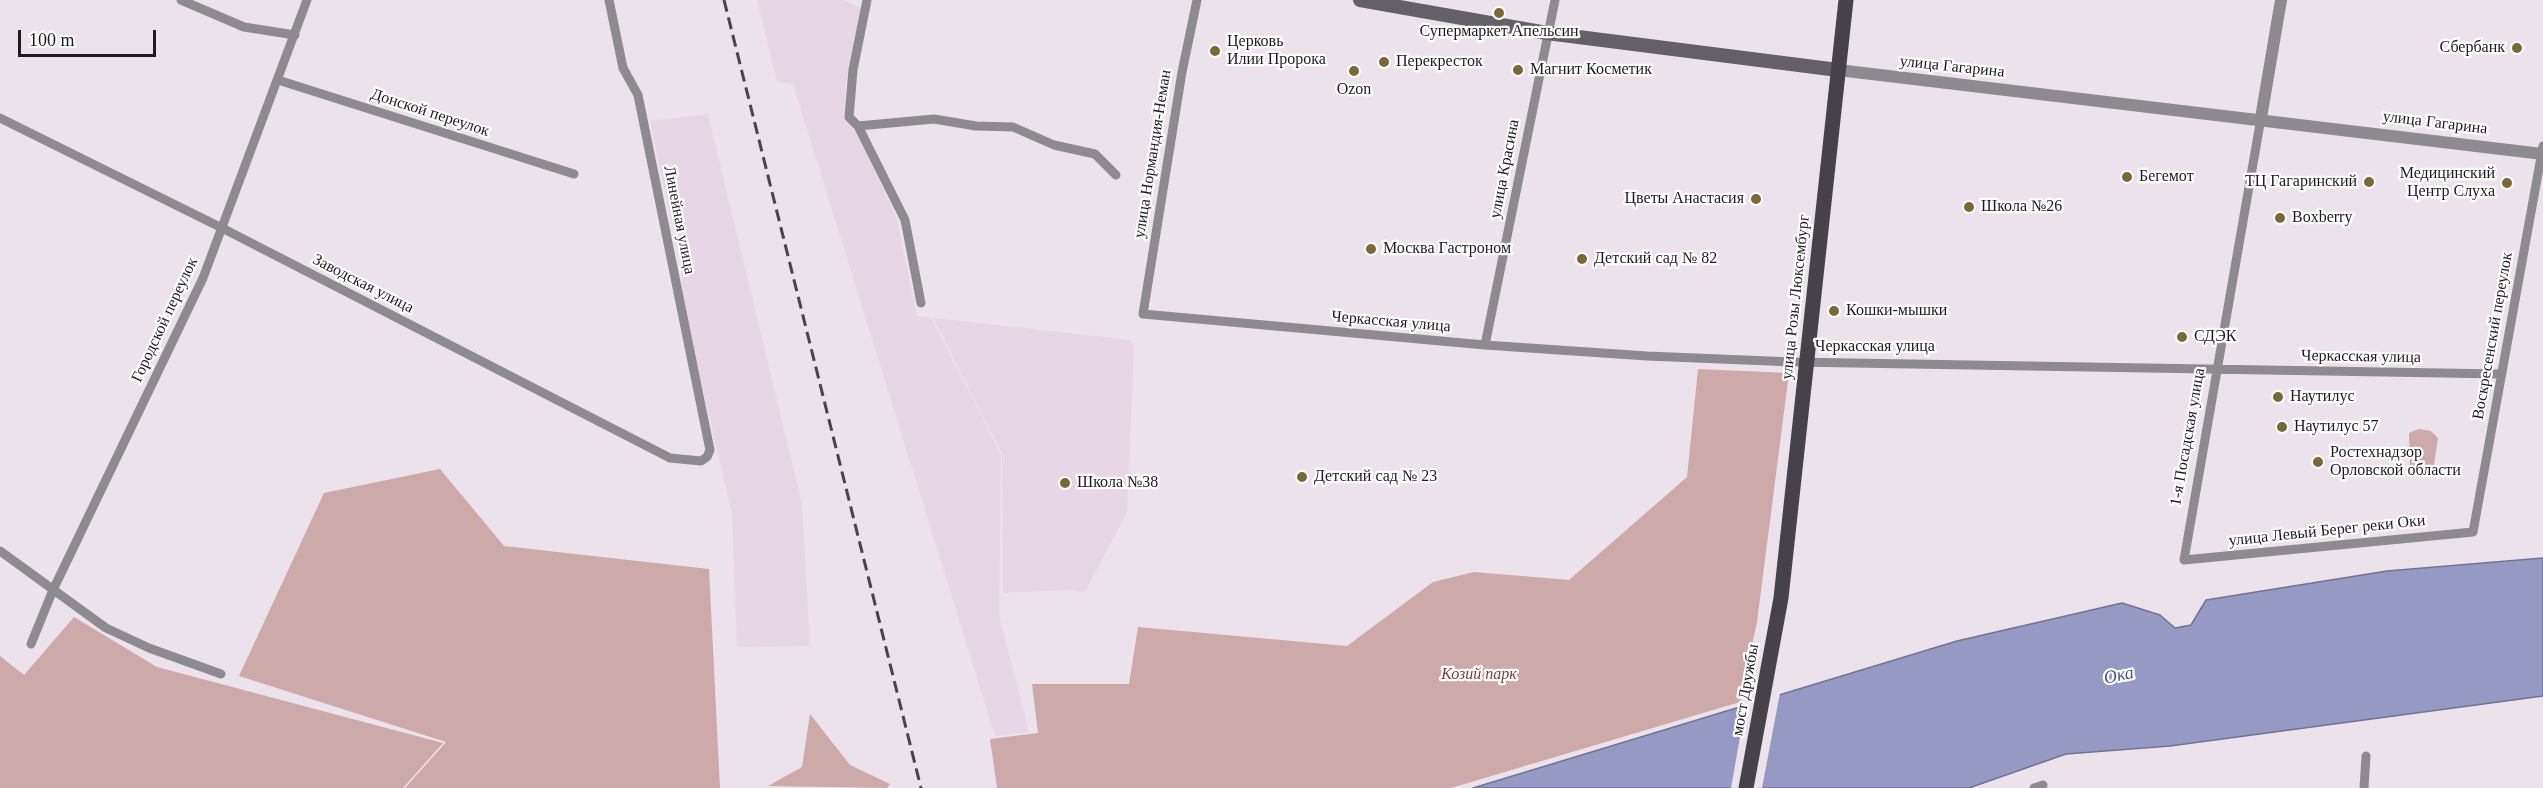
<!DOCTYPE html>
<html>
<head>
<meta charset="utf-8">
<style>
  body { margin:0 }
  #map { position:relative; width:2543px; height:788px; overflow:hidden; background:#ece2eb; font-family:"Times New Roman",serif }
  canvas { display:block }
  .scale { position:absolute; left:18px; top:30px; width:138px; height:27px; box-sizing:border-box; border:3px solid #1e1b1e; border-top:0; padding-left:8px; font-size:18px; line-height:21px; white-space:nowrap; color:#1e1b1e; -webkit-text-stroke:4px #fff; paint-order:stroke }
</style>
</head>
<body>
<div id="map">
<canvas width="2543" height="788"></canvas>
<div class="scale">100 m</div>
</div>
<script>
const c = document.querySelector('canvas').getContext('2d');
c.lineJoin = 'round';
function fillPath(path, color) {
  c.fillStyle = color;
  c.fill(path, 'evenodd');
}
function poly(rows) {
  const path = new Path2D();
  for (const r of rows) {
    path.moveTo(r[0], r[1]);
    for (let i = 2; i < r.length; i += 2) path.lineTo(r[i], r[i + 1]);
  }
  return path;
}
function stroke(path, color, width, dash) {
  c.strokeStyle = color;
  c.lineWidth = width;
  c.lineCap = dash ? 'butt' : 'round';
  c.setLineDash(dash || []);
  c.stroke(path);
}
function label(font, color, halo, rows, align = 'center') {
  c.font = font + ' "Times New Roman",serif';
  c.lineWidth = 4.5;
  c.setLineDash([]);
  c.textBaseline = 'middle';
  c.strokeStyle = halo;
  c.fillStyle = color;
  for (const [text, x, y, turn = 0] of rows) {
    c.save();
    c.translate(x, y);
    c.rotate((+turn || 0) * Math.PI / 180);
    c.textAlign = isNaN(turn) ? turn : align;
    if (halo) c.strokeText(text, 0, 0);
    c.fillText(text, 0, 0);
    c.restore();
  }
}
fillPath(poly([
  [757,0,843,0,864,9,853,67,846,84,844,118,854,127,896,216,917,316,931,318,1001,454,999,615,1029,732,995,736,793,84,777,82],
  [708,114,802,504,810,646,737,647,732,513,682,301,681,266,650,121],
  [933,318,1130,340,1134,346,1127,512,1085,592,1067,590,1003,593,1002,453]
]), '#e7d6e5');
fillPath(poly([
  [1698,369,1789,373,1757,622,1740,702,1451,788,997,788,990,739,1038,733,1032,684,1129,684,1138,627,1347,646,1433,582,1474,572,1569,580,1687,477],
  [2419,429,2431,431,2438,438,2434,465,2430,469,2415,469,2410,466,2409,433],
  [440,469,504,546,709,569,720,788,405,788,446,742,239,676,324,493],
  [74,617,157,667,443,743,403,788,0,788,0,656,24,675],
  [810,714,850,765,890,784,887,788,768,786,802,767]
]), '#cda9a9');
const water = poly([
  [2543,558,2543,696,2170,746,2066,754,1969,788,1473,788,1957,641,2122,603,2160,615,2175,628,2191,625,2206,600,2387,571,2543,558]
]);
fillPath(water, '#9699c4');
stroke(water, '#727392', 1.5);
fillPath(poly([
  [1780,693,1762,788,1731,788,1746,703]
]), '#ece2eb');
stroke(poly([
  [181,0,244,27,295,35],
  [867,0,853,70,849,117,858,126,905,220,921,303],
  [1197,0,1182,72,1143,314,1485,345,1647,356,1793,362,2501,374],
  [278,80,574,174],
  [0,118,222,228,670,458,701,461,707,457,710,450,638,95,623,68,609,0],
  [2261,118,2184,560,2473,532,2543,146],
  [858,126,934,119,976,126,1013,127,1054,145,1095,154,1116,175],
  [1485,345,1555,0],
  [0,551,106,628,149,648,221,674],
  [31,644,53,590,203,278,307,0],
  [2034,788,2043,785],
  [2364,788,2366,756]
]), '#8d8b8f', 9);
stroke(poly([
  [1838,70,2543,154],
  [2261,118,2281,0]
]), '#8d8b8f', 12);
stroke(poly([
  [1360,0,1547,33,1838,70]
]), '#636067', 14);
stroke(poly([
  [1746,788,1781,598,1846,0]
]), '#46424a', 15);
stroke(poly([
  [724,0,921,788]
]), '#484448', 3, [12, 6]);
for (const [x, y, r, color] of [
  [1499,13,6,"#7a6836"],
  [2517,48,6,"#7a6836"],
  [1215,51,6,"#7a6836"],
  [1384,62,6,"#7a6836"],
  [1518,70,6,"#7a6836"],
  [1354,71,6,"#7a6836"],
  [2127,177,6,"#7a6836"],
  [2369,182,6,"#7a6836"],
  [2507,183,6,"#7a6836"],
  [1756,199,6,"#7a6836"],
  [1969,207,6,"#7a6836"],
  [2280,218,6,"#7a6836"],
  [1371,249,6,"#7a6836"],
  [1582,259,6,"#7a6836"],
  [1834,311,6,"#7a6836"],
  [2182,337,6,"#7a6836"],
  [2278,397,6,"#7a6836"],
  [2282,427,6,"#7a6836"],
  [2318,462,6,"#7a6836"],
  [1302,477,6,"#7a6836"],
  [1065,483,6,"#7a6836"]
]) {
  const dot = new Path2D();
  dot.arc(x, y, r, 0, 2 * Math.PI);
  c.fillStyle = color;
  c.fill(dot);
  stroke(dot, '#fff', 2);
}
label('16px', '#1e1b1e', '#fff', [
  ["Супермаркет Апельсин",1499,32,"center"],
  ["Церковь",1227,42],
  ["Илии Пророка",1227,60],
  ["Сбербанк",2505,48,"right"],
  ["Перекресток",1396,62],
  ["Магнит Косметик",1530,70],
  ["Ozon",1354,90,"center"],
  ["Медицинский",2495,174,"right"],
  ["Центр Слуха",2495,192,"right"],
  ["Бегемот",2139,177],
  ["ТЦ Гагаринский",2357,182,"right"],
  ["Цветы Анастасия",1744,199,"right"],
  ["Школа №26",1981,207],
  ["Boxberry",2292,218],
  ["Москва Гастроном",1383,249],
  ["Детский сад № 82",1594,259],
  ["Кошки-мышки",1846,311],
  ["СДЭК",2194,337],
  ["Наутилус",2290,397],
  ["Наутилус 57",2294,427],
  ["Ростехнадзор",2330,453],
  ["Орловской области",2330,471],
  ["Детский сад № 23",1314,477],
  ["Школа №38",1077,483]
], 'left');
label('16px', '#1e1b1e', '#fff', [
  ["улица Гагарина",1952,67,6],
  ["Донской переулок",430,113,18],
  ["улица Гагарина",2435,123,7],
  ["улица Нормандия-Неман",1153,154,-81],
  ["улица Красина",1505,169,-79],
  ["Линейная улица",679,220,79],
  ["Заводская улица",363,284,27],
  ["улица Розы Люксембург",1796,297,-84],
  ["Городской переулок",165,320,-65],
  ["Черкасская улица",1391,322,5],
  ["Воскресенский переулок",2493,336,-80],
  ["Черкасская улица",1875,347],
  ["Черкасская улица",2361,357,1],
  ["1-я Посадская улица",2188,437,-80],
  ["улица Левый Берег реки Оки",2327,531,-6],
  ["мост Дружбы",1746,690,-80]
]);
label('italic 16px', '#7d3a3e', '#fff', [
  ["Козий парк",1479,675]
]);
label('italic 18px', '#4d4e88', '#fff', [
  ["Ока",2119,676,-12]
]);
</script>
</body>
</html>
